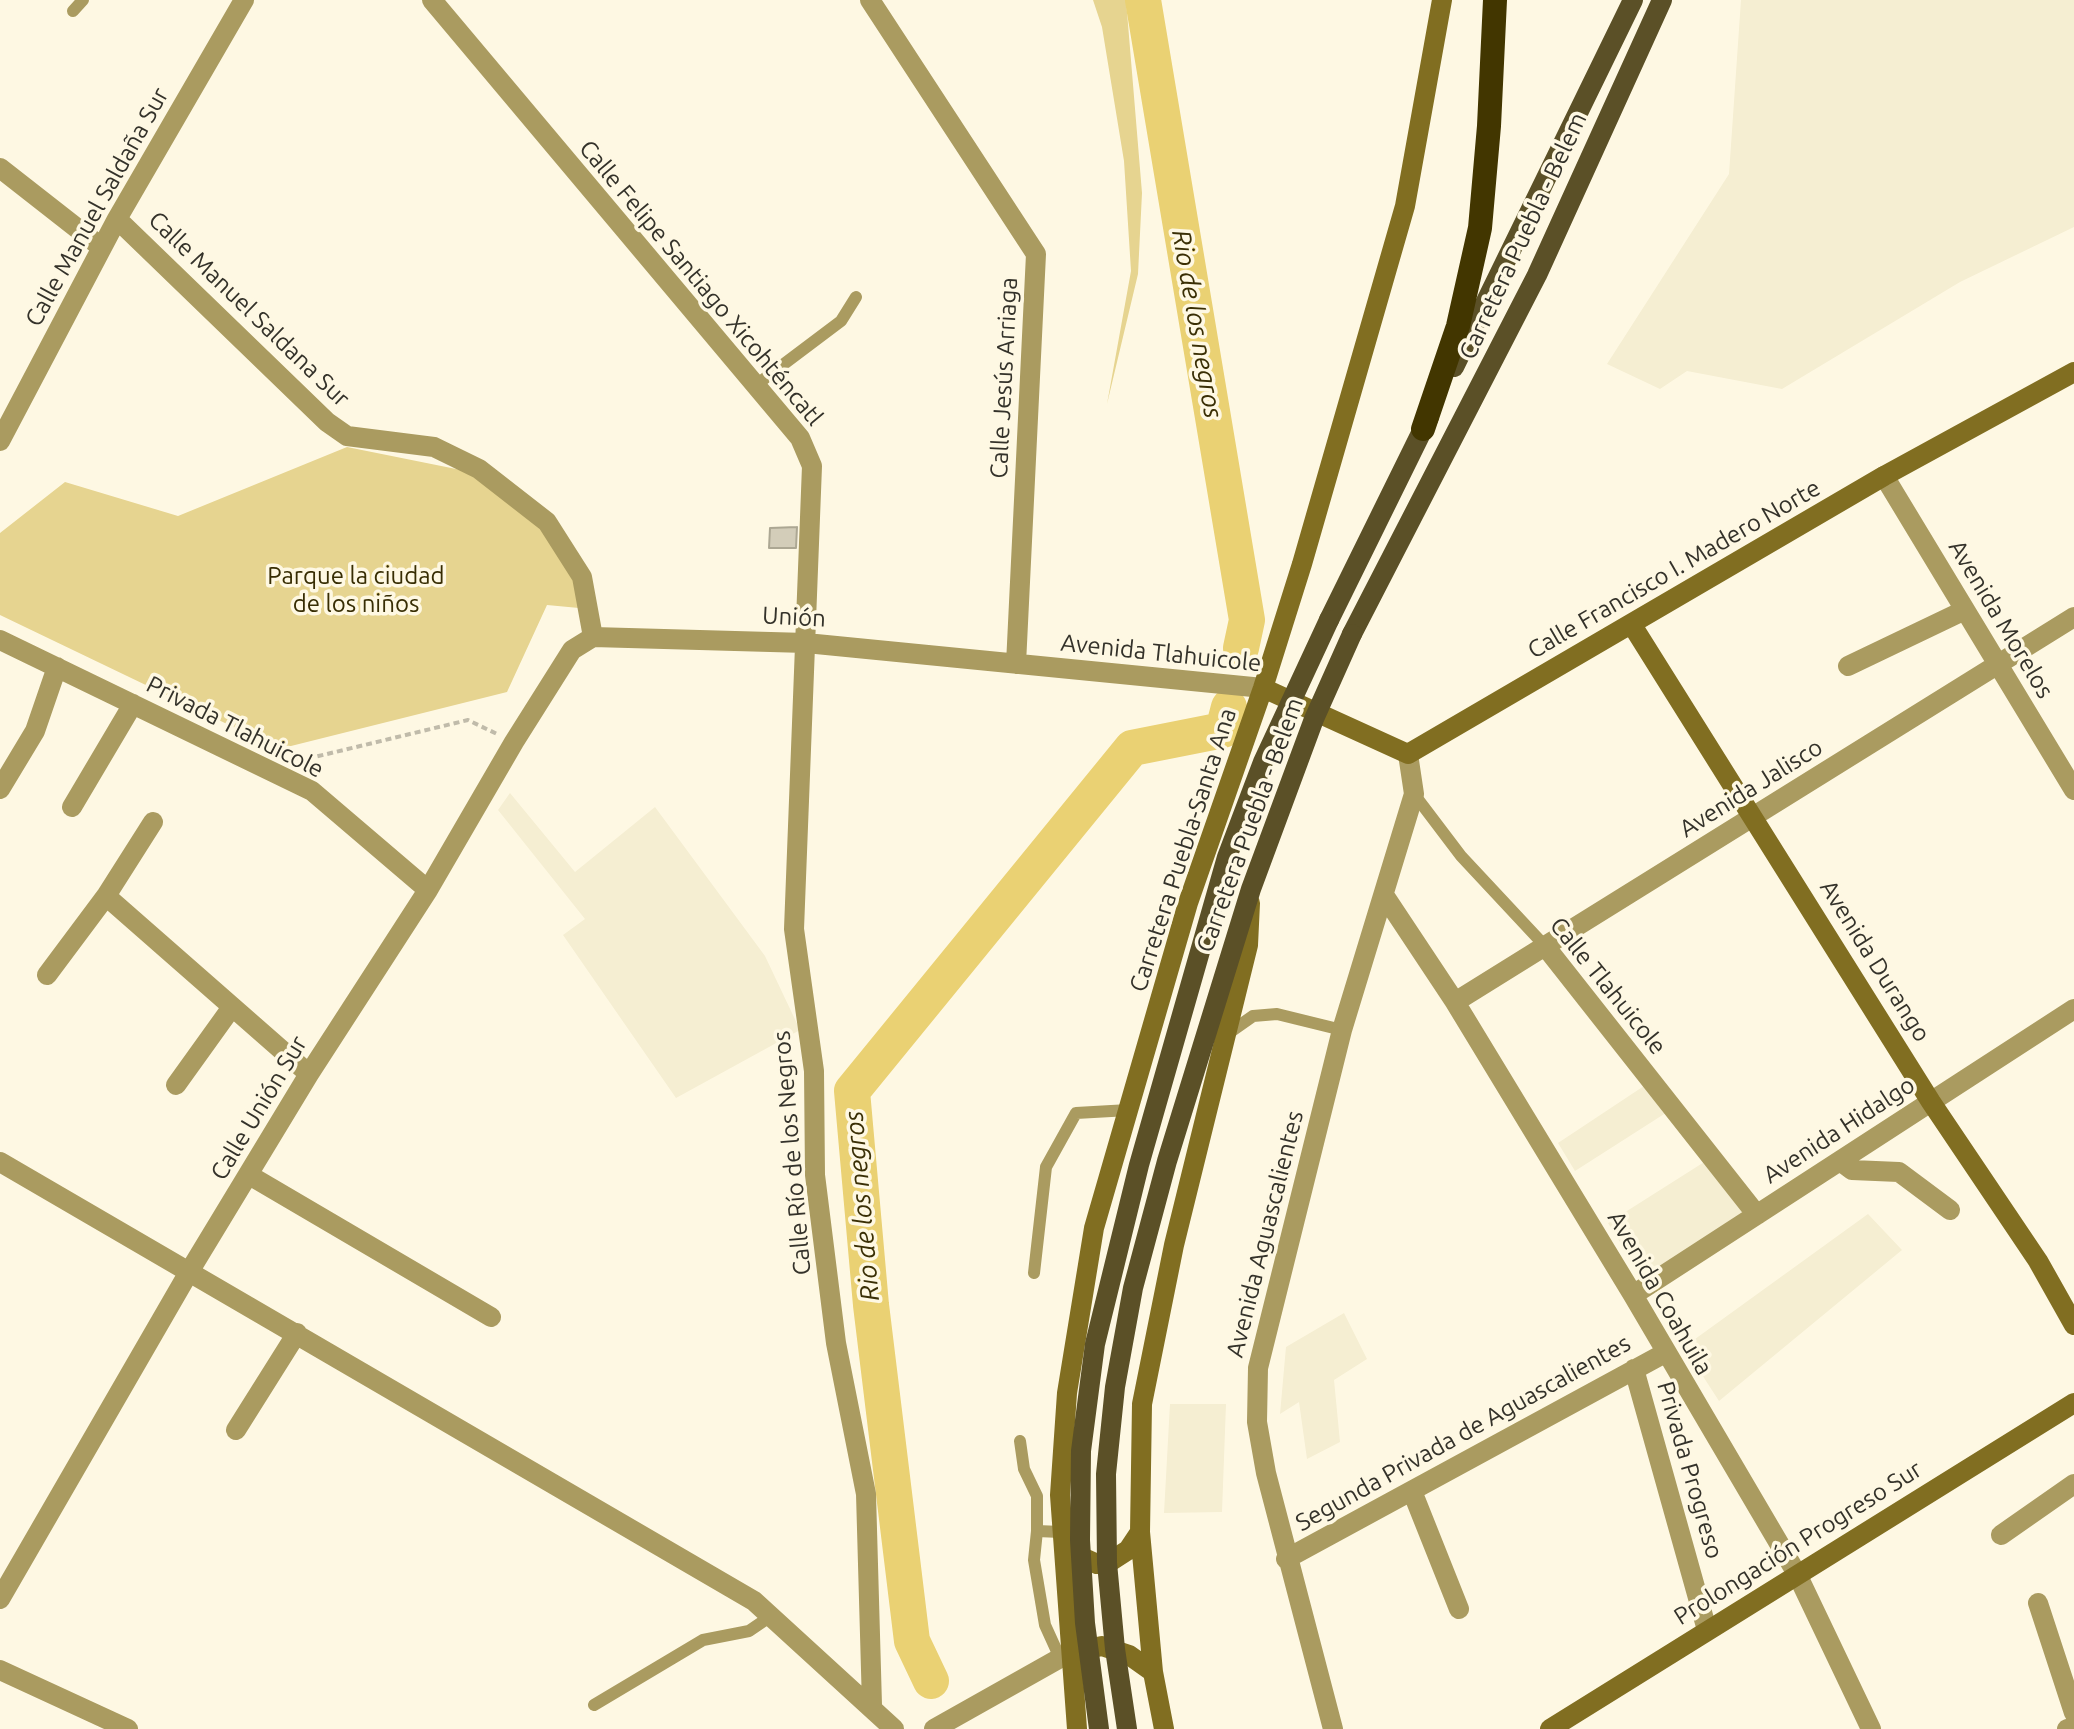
<!DOCTYPE html>
<html>
<head>
<meta charset="utf-8">
<style>
  body { margin:0 }
  canvas { display:block; background:#fef8e3 }
</style>
</head>
<body>
<canvas width="2074" height="1729"></canvas>
<script>
const c = document.querySelector('canvas').getContext('2d');
c.lineJoin = 'round';
function fillPath(path, color) {
  c.fillStyle = color;
  c.fill(path, 'evenodd');
}
function poly(rows) {
  const path = new Path2D();
  for (const r of rows) {
    path.moveTo(r[0], r[1]);
    for (let i = 2; i < r.length; i += 2) path.lineTo(r[i], r[i + 1]);
  }
  return path;
}
function stroke(path, color, width, dash) {
  c.strokeStyle = color;
  c.lineWidth = width;
  c.lineCap = dash ? 'butt' : 'round';
  c.setLineDash(dash || []);
  c.stroke(path);
}
function label(font, color, halo, rows, align = 'center') {
  c.font = font + ' Ubuntu,sans-serif';
  c.lineWidth = 7;
  c.setLineDash([]);
  c.textBaseline = 'middle';
  c.strokeStyle = halo;
  c.fillStyle = color;
  for (const [text, x, y, turn = 0] of rows) {
    c.save();
    c.translate(x, y);
    c.rotate((+turn || 0) * Math.PI / 180);
    c.textAlign = isNaN(turn) ? turn : align;
    if (halo) c.strokeText(text, 0, 0);
    c.fillText(text, 0, 0);
    c.restore();
  }
}
fillPath(poly([
  [1741,0,2074,0,2074,227,1960,282,1782,389,1687,371,1660,389,1607,364,1729,174],
  [510,793,575,872,655,807,765,956,800,1030,676,1098,563,935,585,919,498,810],
  [1650,1082,1672,1109,1575,1171,1558,1143],
  [1709,1159,1751,1213,1646,1284,1608,1223],
  [1868,1214,1902,1250,1719,1401,1684,1347],
  [1344,1313,1367,1359,1334,1380,1340,1442,1307,1459,1299,1402,1280,1414,1286,1347],
  [1170,1404,1226,1404,1222,1512,1164,1513]
]), '#f5eed2');
fillPath(poly([
  [1093,0,1126,0,1142,193,1138,274,1107,404,1131,271,1124,161,1102,27],
  [347,447,476,473,547,530,576,577,579,608,547,605,507,692,279,749,0,615,0,533,65,482,178,516]
]), '#e6d490');
stroke(poly([
  [1143,0,1247,620,1241,648],
  [931,1681,912,1641,871,1305,852,1091,1132,748,1223,730,1229,707]
]), '#ead173', 36);
const building = poly([
  [797,527,796,548,769,548,770,528,797,527]
]);
fillPath(building, '#d3cdb9');
stroke(building, '#aca793', 2);
stroke(poly([
  [298,761,468,720,497,734]
]), '#c0bbaa', 4, [6, 4]);
stroke(poly([
  [73,11,83,0],
  [756,385,841,321,856,297],
  [1414,794,1461,856,1545,946],
  [1226,1035,1253,1016,1277,1014,1342,1030],
  [1034,1273,1046,1167,1076,1113,1129,1110],
  [1020,1441,1024,1469,1037,1496,1037,1531,1061,1532],
  [1037,1531,1034,1560,1045,1625,1060,1658],
  [594,1705,703,1640,749,1631,771,1616]
]), '#aa9b60', 12);
stroke(poly([
  [432,0,800,438,812,466,794,929,814,1071,815,1175,836,1343,866,1494,872,1705],
  [870,0,1036,254,1016,664],
  [0,168,101,247],
  [117,219,327,422,347,436,434,447,479,469,547,522,582,577,593,637],
  [0,441,117,219,244,0],
  [1884,476,2074,790],
  [0,640,312,791,428,890],
  [1848,666,1965,610],
  [0,789,35,731,57,667],
  [72,807,133,704],
  [1384,895,1455,1002,1633,1295,1797,1574,1871,1729],
  [106,896,309,1074],
  [1545,946,1757,1215],
  [47,975,106,896,153,822],
  [1455,1002,2074,617],
  [176,1085,232,1007],
  [1840,1161,1852,1170,1899,1172,1950,1210],
  [0,1162,754,1601,894,1729],
  [249,1175,491,1317],
  [1633,1295,2074,1009],
  [1634,1369,1707,1630],
  [236,1430,297,1333],
  [1412,1491,1459,1609],
  [2001,1535,2074,1484],
  [1286,1559,1665,1353],
  [0,1599,189,1272,309,1074,428,890,514,742,572,650,593,637,806,643,1263,688],
  [2038,1603,2074,1713],
  [0,1670,128,1729],
  [934,1729,1069,1653],
  [1333,1729,1266,1473,1257,1422,1258,1368,1342,1030,1414,794,1408,754],
  [2067,1729,2074,1727]
]), '#aa9b60', 20);
stroke(poly([
  [1632,625,1931,1102,2038,1261,2074,1325],
  [1263,688,1408,754,1884,476,2074,372],
  [1068,1551,1097,1564,1111,1561,1128,1550,1140,1532],
  [1073,1652,1102,1646,1129,1655,1153,1672],
  [1077,1729,1060,1495,1067,1393,1094,1228,1188,903,1263,688,1302,564,1405,206,1442,0],
  [1164,1729,1153,1672,1140,1532,1142,1404,1174,1245,1248,945,1250,903],
  [1550,1729,2074,1403]
]), '#816e21', 20);
stroke(poly([
  [1454,367,1633,0],
  [1329,620,1429,417],
  [1352,634,1537,275,1662,0]
]), '#5b5027', 20);
stroke(poly([
  [1423,429,1458,326,1480,228,1489,126,1495,0]
]), '#423600', 24);
stroke(poly([
  [1099,1729,1085,1623,1080,1540,1081,1451,1095,1344,1139,1165,1227,857,1263,762,1329,620],
  [1127,1729,1115,1649,1107,1563,1106,1474,1115,1387,1133,1288,1167,1161,1251,889,1314,719,1352,634]
]), '#5b5027', 20);
label('24px', '#34322a', '#fef8e3', [
  ["Calle Manuel Saldaña Sur",97,207,-61],
  ["Carretera Puebla - Belem",1523,236,-65],
  ["Calle Felipe Santiago Xicohténcatl",701,283,50],
  ["Calle Manuel Saldana Sur",249,309,44],
  ["Calle Jesús Arriaga",1004,378,-87],
  ["Calle Francisco I. Madero Norte",1674,569,-30],
  ["Unión",794,617,3],
  ["Avenida Morelos",2001,619,59],
  ["Avenida Tlahuicole",1161,653,6],
  ["Privada Tlahuicole",235,727,27],
  ["Avenida Jalisco",1751,788,-32],
  ["Carretera Puebla - Belem",1250,825,-70],
  ["Carretera Puebla-Santa Ana",1183,850,-72],
  ["Avenida Durango",1875,961,58],
  ["Calle Tlahuicole",1608,986,51],
  ["Calle Unión Sur",259,1108,-59],
  ["Avenida Hidalgo",1839,1130,-33],
  ["Calle Río de los Negros",792,1153,-95],
  ["Avenida Aguascalientes",1265,1234,-76],
  ["Avenida Coahuila",1660,1293,60],
  ["Segunda Privada de Aguascalientes",1463,1433,-29],
  ["Privada Progreso",1690,1470,74],
  ["Prolongación Progreso Sur",1798,1543,-32]
]);
label('24px', '#372d03', '#fef8e3', [
  ["Parque la ciudad",356,576],
  ["de los niños",356,604]
]);
label('italic 26px', '#3a2f05', '#fef8e3', [
  ["Rio de los negros",1197,324,80],
  ["Rio de los negros",862,1206,-95]
]);
</script>
</body>
</html>
